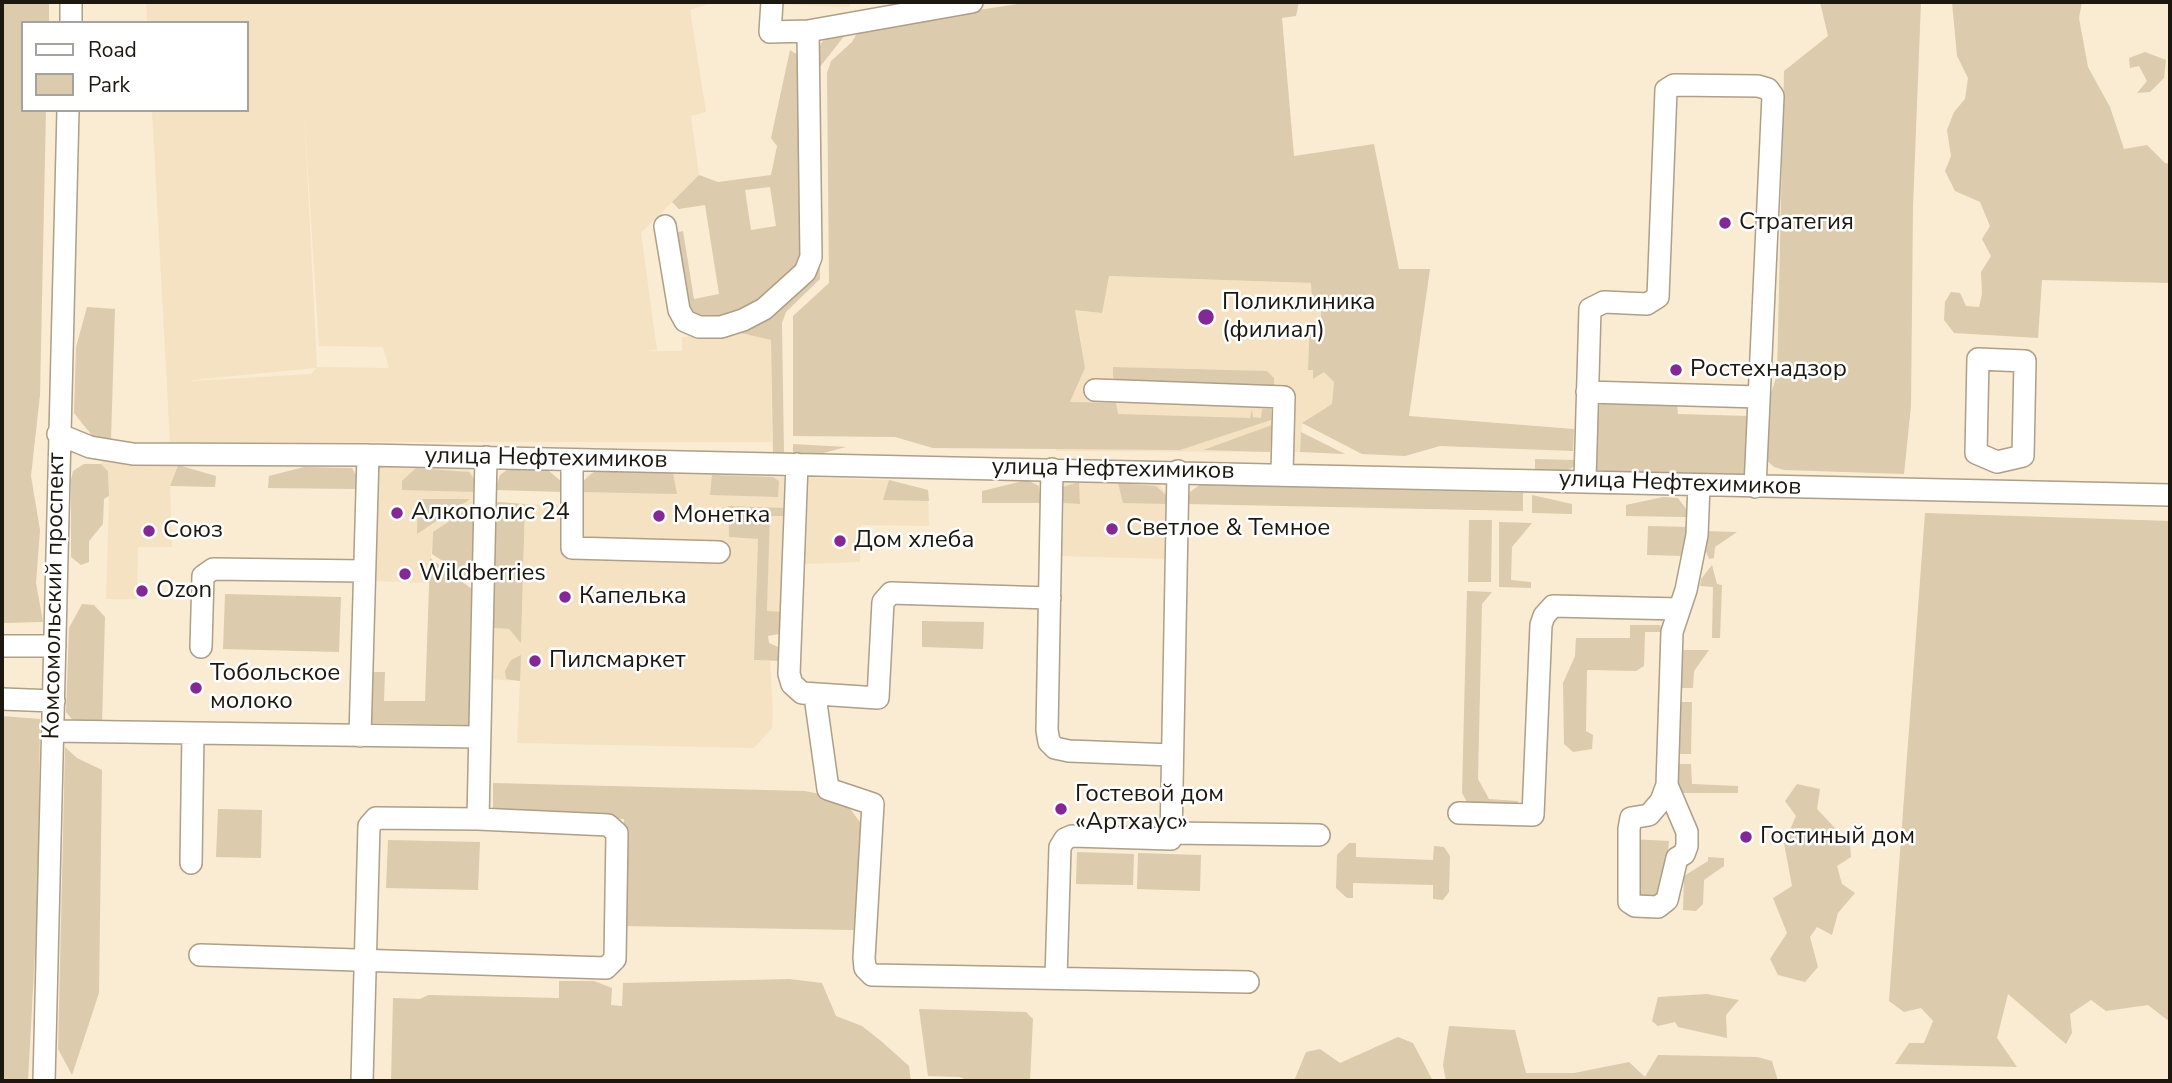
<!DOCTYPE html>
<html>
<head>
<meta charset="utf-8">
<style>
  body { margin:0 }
  #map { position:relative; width:2172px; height:1083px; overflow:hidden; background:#faebd3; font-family:"Nunito Sans",sans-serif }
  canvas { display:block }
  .frame { position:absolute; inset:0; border:4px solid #1d180f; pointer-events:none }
  .legend { position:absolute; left:21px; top:21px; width:228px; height:91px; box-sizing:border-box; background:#fff; border:2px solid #a5a39f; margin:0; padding:9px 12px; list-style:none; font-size:21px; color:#1d180f }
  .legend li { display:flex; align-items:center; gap:14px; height:35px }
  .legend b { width:35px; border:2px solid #a5a39f }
</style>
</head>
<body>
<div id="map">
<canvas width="2172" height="1083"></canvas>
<div class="frame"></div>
<ul class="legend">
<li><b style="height:9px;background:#fff"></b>Road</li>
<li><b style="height:19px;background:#dccbad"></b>Park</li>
</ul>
</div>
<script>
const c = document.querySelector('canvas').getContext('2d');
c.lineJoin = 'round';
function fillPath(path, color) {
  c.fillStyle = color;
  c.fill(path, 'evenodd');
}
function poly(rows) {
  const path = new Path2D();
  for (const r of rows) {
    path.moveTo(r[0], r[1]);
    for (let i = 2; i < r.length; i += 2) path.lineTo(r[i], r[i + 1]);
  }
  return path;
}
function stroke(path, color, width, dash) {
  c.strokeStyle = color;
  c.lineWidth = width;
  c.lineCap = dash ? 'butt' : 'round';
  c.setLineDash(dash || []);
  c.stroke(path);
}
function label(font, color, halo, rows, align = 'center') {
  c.font = font + ' "Nunito Sans",sans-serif';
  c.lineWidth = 5;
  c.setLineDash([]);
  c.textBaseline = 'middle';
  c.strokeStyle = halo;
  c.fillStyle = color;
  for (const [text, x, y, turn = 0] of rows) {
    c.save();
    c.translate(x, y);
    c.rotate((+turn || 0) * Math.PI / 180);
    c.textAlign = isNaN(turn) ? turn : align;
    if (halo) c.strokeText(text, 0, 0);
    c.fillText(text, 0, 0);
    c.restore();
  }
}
fillPath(poly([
  [146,2,850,2,850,7,714,2,690,10,706,112,691,116,699,175,641,233,657,350,645,351,682,351,682,337,736,332,771,340,772,442,170,442,152,110,247,110,247,23,147,23],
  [304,109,319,346,383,347,389,368,317,367],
  [316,368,311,374,192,381,192,380],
  [1108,276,1311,283,1321,301,1321,323,1310,323,1313,370,1324,372,1334,381,1332,404,1302,423,1300,452,1056,451,1070,402,1085,368,1075,309],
  [103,460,179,461,170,486,172,547,138,547,137,599,106,599,109,496,108,471,101,464],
  [376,464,467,467,478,480,478,502,433,532,429,583,372,581],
  [595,471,889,480,928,490,929,526,861,525,860,562,802,564,800,613,767,612,770,516,728,506,729,537,758,539,754,660,770,661,773,713,772,728,754,748,517,743,520,681,489,679,492,628,509,629,521,642,525,504,575,505,587,475],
  [1064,481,1157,482,1168,494,1167,559,1061,556,1062,514,1058,502,1059,485]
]), '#f5e2c3');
fillPath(poly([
  [2,2,49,2,49,23,23,23,23,110,46,110,40,395,31,476,40,530,36,583,43,622,2,623],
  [1031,2,1299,2,1296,16,1282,18,1294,156,1374,144,1399,269,1430,269,1409,416,1574,429,1573,451,1440,446,1405,456,1362,454,1302,423,1332,404,1334,382,1324,372,1313,379,1313,370,1308,370,1310,322,1321,322,1321,301,1312,300,1311,283,1109,276,1102,313,1075,310,1085,368,1070,402,1116,403,1118,414,1250,418,1252,409,1253,417,1261,418,1262,409,1271,409,1271,420,1180,450,933,448,895,437,793,436,793,316,829,283,827,73,831,61,852,42,860,28],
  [1820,2,1921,2,1913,207,1911,406,1904,474,1784,470,1774,467,1763,457,1764,414,1777,375,1784,71,1828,36],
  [1952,2,2082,2,2079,18,2088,67,2110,107,2124,149,2147,145,2165,163,2170,164,2170,283,2042,280,2038,338,1954,333,1944,320,1945,302,1951,292,1960,293,1966,306,1979,307,1982,294,1981,272,1991,256,1982,239,1990,226,1980,202,1955,191,1945,171,1951,156,1947,130,1954,112,1965,99,1968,78,1957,56],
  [849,30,819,68,820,279,786,312,782,323,784,455,773,454,771,340,736,332,804,283,816,59,821,43,830,35],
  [790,50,798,55,805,250,791,281,735,318,690,318,674,233,683,231,694,299,719,294,705,205,679,209,672,202,699,175,718,182,771,175,777,146,771,138],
  [770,187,776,226,751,230,745,190],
  [2145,52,2166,60,2164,78,2150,92,2137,93,2147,81,2139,66,2130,68,2129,58],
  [87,307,115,309,111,440,94,438,74,413,76,347],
  [1113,367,1267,371,1274,378,1274,390,1121,386,1113,377],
  [1605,401,1677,404,1678,414,1748,416,1745,474,1604,473,1596,470,1593,464,1595,409],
  [1272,425,1270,452,1203,450],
  [1301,432,1345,454,1300,452],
  [793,444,846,447,812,456,793,456],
  [1535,459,1576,460,1575,466,1565,472,1535,472],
  [84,464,101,464,108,471,109,496,104,499,103,524,89,541,89,562,81,565,71,557,71,480,73,471],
  [178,465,216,476,215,487,170,486],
  [304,467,352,468,357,477,356,489,268,488,269,476],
  [416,468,469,472,476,482,476,492,402,490,402,481],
  [508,469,548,470,563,483,563,492,495,490,500,475],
  [595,471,673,473,677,494,581,492,582,482],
  [712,475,773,477,779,481,778,497,710,495],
  [889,480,928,490,929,501,883,500],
  [1027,480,1039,486,1041,503,982,503,982,491],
  [1079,482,1080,504,1064,503,1060,499,1060,488],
  [1118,483,1156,486,1166,495,1167,504,1123,503],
  [1201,484,1523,493,1523,511,1187,504,1190,492],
  [1532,495,1572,504,1572,514,1532,513],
  [1663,497,1678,498,1686,509,1686,517,1626,516,1626,505],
  [418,499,470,499,417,534],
  [478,502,476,583,432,554,433,532],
  [498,502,525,504,521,643,509,629,492,628,494,505],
  [728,506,785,508,786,516,770,516,767,611,784,612,784,633,768,636,769,643,783,649,783,661,754,660,758,539,729,537],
  [1925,513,2170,521,2170,1022,2148,1005,2106,1011,2091,1000,2070,1014,2072,1033,2066,1044,2008,994,1997,1038,2017,1067,1895,1064,1909,1043,1924,1043,1933,1021,1921,1008,1904,1012,1889,1001],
  [1469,520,1492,520,1491,582,1468,582],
  [1499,522,1532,523,1512,547,1511,580,1531,582,1531,588,1499,587],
  [1648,526,1690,527,1684,556,1647,555],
  [1704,531,1737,532,1715,547,1714,558,1709,559,1703,544],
  [430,558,476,592,472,725,371,723,373,672,385,672,384,701,425,701],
  [1712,565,1717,584,1722,585,1720,638,1712,638,1713,587,1700,586,1701,579],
  [1467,591,1492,592,1482,604,1478,779,1489,799,1518,801,1517,809,1468,804,1462,793],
  [225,594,341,597,339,652,223,649],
  [82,604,94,605,105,617,102,725,76,724,66,712,69,628],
  [922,621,984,622,983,649,922,647],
  [1630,625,1660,625,1663,632,1645,632,1644,666,1636,671,1587,670,1586,731,1593,735,1592,749,1573,752,1564,744,1563,683,1575,656,1576,638,1630,638],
  [1683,650,1709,650,1694,671,1693,688,1680,688,1680,655],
  [521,655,520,681,506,679,505,671,511,660],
  [1676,702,1692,702,1691,754,1675,754],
  [2,716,40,719,38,897,28,1081,2,1081],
  [65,747,77,758,102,770,99,993,72,1075,58,1049],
  [1677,764,1691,764,1692,784,1738,786,1738,793,1679,793],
  [493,783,805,791,829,796,848,806,863,826,859,925,853,930,622,926,624,819,493,813],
  [1797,784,1820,789,1817,809,1850,844,1851,857,1837,866,1842,884,1855,893,1838,913,1832,935,1817,927,1810,937,1818,967,1805,982,1778,975,1770,959,1787,933,1773,898,1792,886,1784,843,1796,816,1785,801],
  [218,809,262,810,261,858,216,857],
  [1632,839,1669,841,1664,896,1637,898],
  [388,840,480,842,478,890,386,888],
  [1349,843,1356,843,1356,857,1433,860,1434,846,1444,847,1450,856,1449,892,1443,900,1433,899,1433,885,1353,883,1353,898,1347,898,1336,888,1337,855],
  [1077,852,1134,854,1133,885,1076,884],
  [1138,853,1201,855,1200,891,1137,889],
  [1708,857,1724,858,1724,866,1704,880,1703,904,1696,911,1683,910,1684,876,1708,861],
  [789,979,822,983,836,1016,862,1026,881,1041,909,1066,911,1081,391,1081,393,998,420,999,428,995,559,998,559,981,594,981,612,988,611,1005,622,1006,623,983],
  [1707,994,1739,1000,1726,1015,1727,1038,1678,1027,1675,1022,1658,1026,1652,1021,1658,997],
  [919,1009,1026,1012,1033,1019,1030,1081,969,1081,960,1077,928,1076],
  [1449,1026,1515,1030,1526,1073,1574,1073,1629,1062,1645,1077,1658,1055,1757,1057,1772,1061,1778,1081,1446,1081,1443,1065],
  [1398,1037,1413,1043,1433,1081,1294,1081,1306,1052,1320,1049,1340,1063]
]), '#dccbad');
const minor = poly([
  [772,2,770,32,808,31,972,2],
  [71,23,71,2],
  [665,226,679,310,685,321,699,327,721,327,743,320,764,309,805,272,811,257,808,31],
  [1978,359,2025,361,2023,456,1997,462,1976,453,1978,359],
  [1095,390,1284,397,1282,473],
  [1587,392,1759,397],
  [58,434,90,447,133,454,368,455,2170,495],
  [572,460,572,548,719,552],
  [797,464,789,674,792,684,802,693,878,698,883,602,891,593,1050,598],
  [1052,469,1047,730,1049,742,1055,748,1069,751,1172,755],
  [1585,480,1590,309,1604,302,1647,304,1658,297,1666,90,1674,85,1758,86,1768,89,1773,96,1755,487],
  [2,646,55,646],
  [201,647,203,576,213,569,363,571],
  [815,696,828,789,873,804,864,958,865,968,872,975,1248,982],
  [2,699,54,701],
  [53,731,479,737],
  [360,736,368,455],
  [1667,785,1687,832,1687,846,1684,854,1677,858,1667,900,1658,907,1635,906,1629,902,1629,829,1631,818,1649,815,1661,801,1667,785,1672,632,1686,590,1697,535,1699,485],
  [1459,813,1533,815,1541,625,1544,616,1553,606,1679,609],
  [1171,833,1319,835],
  [191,863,193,733],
  [200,955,606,968,615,959,617,833,608,825,478,819],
  [1056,978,1060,847,1065,839,1072,836,1171,839,1178,471],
  [44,1081,68,110],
  [362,1081,369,826,376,818,478,819,486,457]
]);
stroke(minor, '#ad9f88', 24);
stroke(minor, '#fff', 21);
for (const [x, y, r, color] of [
  [1725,223,7,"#832995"],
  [1206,317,9,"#832995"],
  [1676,370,7,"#832995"],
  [397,513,7,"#832995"],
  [659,516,7,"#832995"],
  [1112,529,7,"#832995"],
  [149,531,7,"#832995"],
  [840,541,7,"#832995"],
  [405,574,7,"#832995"],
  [142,591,7,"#832995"],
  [565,597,7,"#832995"],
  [535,661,7,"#832995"],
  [196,688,7,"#832995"],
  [1061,809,7,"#832995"],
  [1746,837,7,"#832995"]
]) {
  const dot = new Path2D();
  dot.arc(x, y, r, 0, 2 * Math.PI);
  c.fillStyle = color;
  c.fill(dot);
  stroke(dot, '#fff', 2.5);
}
label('24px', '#1d180f', '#fff', [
  ["Стратегия",1739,223],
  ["Поликлиника",1222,303],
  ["(филиал)",1222,331],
  ["Ростехнадзор",1690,370],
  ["Алкополис 24",411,513],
  ["Монетка",673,516],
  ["Светлое & Темное",1126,529],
  ["Союз",163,531],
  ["Дом хлеба",854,541],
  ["Wildberries",419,574],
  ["Ozon",156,591],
  ["Капелька",579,597],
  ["Пилсмаркет",549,661],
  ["Тобольское",210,674],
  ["молоко",210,702],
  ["Гостевой дом",1075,795],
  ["«Артхаус»",1075,823],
  ["Гостиный дом",1760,837]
], 'left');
label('24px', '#1d180f', '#fff', [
  ["улица Нефтехимиков",546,459,1],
  ["улица Нефтехимиков",1113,470,1],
  ["улица Нефтехимиков",1680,484,2],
  ["Комсомольский проспект",55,596,-89]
]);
</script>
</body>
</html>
